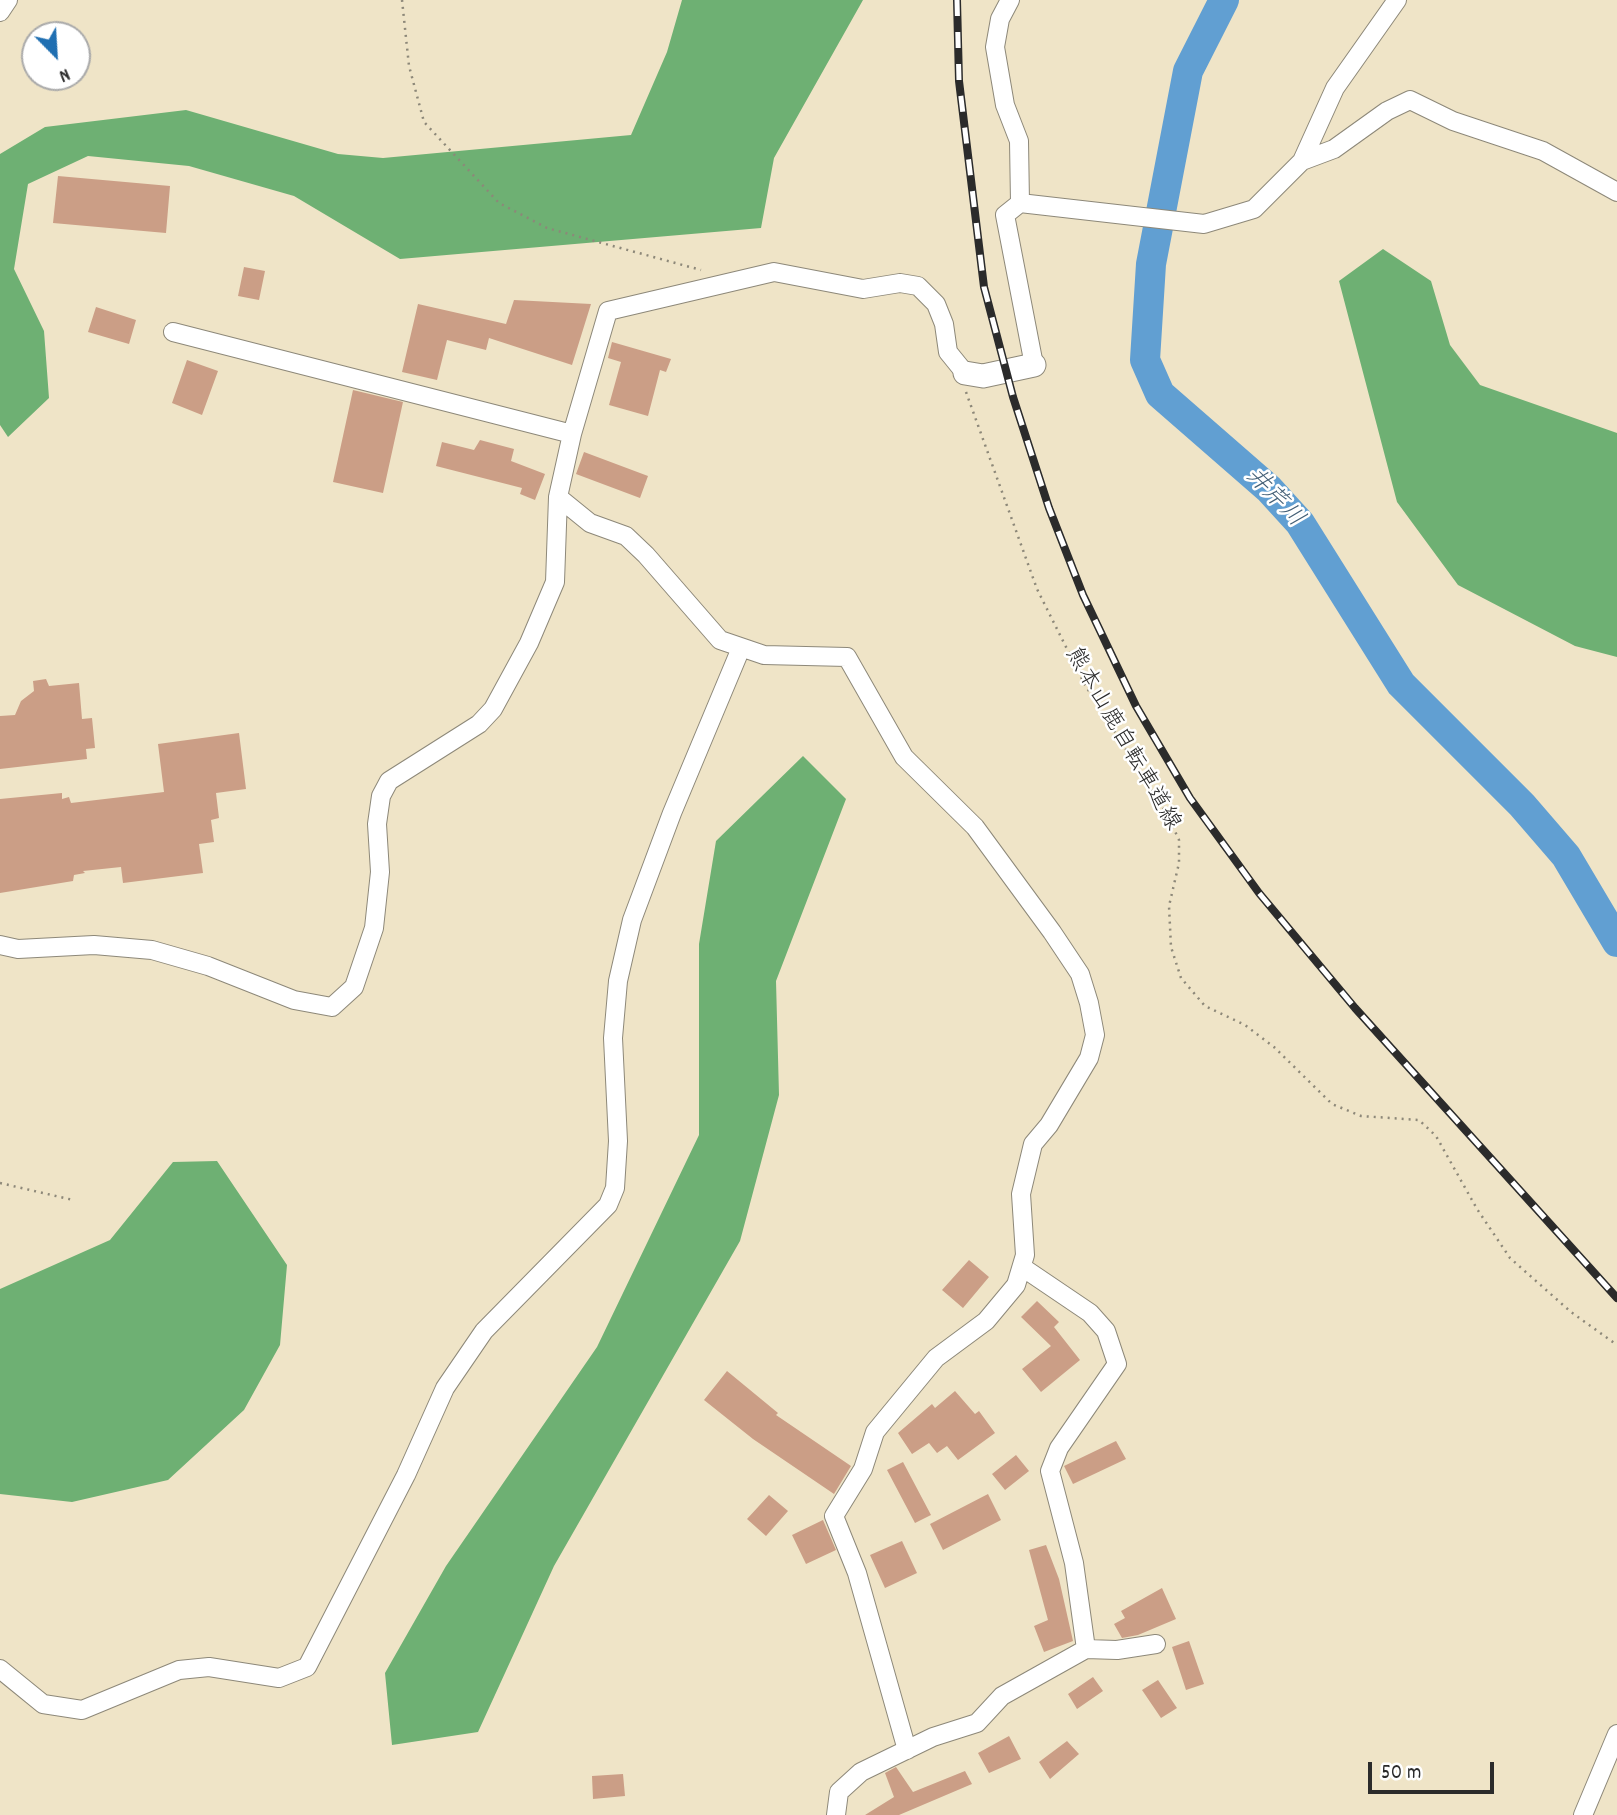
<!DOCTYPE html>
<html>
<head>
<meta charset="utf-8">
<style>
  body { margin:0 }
  #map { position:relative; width:1617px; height:1815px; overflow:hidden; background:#efe4c7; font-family:Dekko,sans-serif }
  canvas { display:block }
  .north { position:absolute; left:21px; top:21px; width:70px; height:70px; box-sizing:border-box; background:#fff; border:2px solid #aaa; border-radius:50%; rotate:156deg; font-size:19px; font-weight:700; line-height:28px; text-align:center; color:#2b2b2b }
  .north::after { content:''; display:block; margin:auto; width:24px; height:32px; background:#1f6fb2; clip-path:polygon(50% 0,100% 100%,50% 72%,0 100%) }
  .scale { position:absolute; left:1368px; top:1762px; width:126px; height:32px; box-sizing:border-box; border:4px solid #2b2b2b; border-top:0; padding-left:9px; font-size:21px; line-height:24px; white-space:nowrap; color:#2b2b2b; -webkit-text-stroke:5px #fff; paint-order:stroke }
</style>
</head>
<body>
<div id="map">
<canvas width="1617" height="1815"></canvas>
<div class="north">N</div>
<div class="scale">50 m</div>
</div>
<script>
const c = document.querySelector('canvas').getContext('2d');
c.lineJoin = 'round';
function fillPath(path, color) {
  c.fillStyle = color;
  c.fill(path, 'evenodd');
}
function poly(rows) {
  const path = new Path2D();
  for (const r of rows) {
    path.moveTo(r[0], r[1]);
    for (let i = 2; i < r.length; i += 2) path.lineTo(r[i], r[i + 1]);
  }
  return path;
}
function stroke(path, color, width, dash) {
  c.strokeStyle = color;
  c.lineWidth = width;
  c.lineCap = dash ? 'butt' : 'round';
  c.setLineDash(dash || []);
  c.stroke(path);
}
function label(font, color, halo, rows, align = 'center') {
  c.font = font + ' Dekko,"Klee One",sans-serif';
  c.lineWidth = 5;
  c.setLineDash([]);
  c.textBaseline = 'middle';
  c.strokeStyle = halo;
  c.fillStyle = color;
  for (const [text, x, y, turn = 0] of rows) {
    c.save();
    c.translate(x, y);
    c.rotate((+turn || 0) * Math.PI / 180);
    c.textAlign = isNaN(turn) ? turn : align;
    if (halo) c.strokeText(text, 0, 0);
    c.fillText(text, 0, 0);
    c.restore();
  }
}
fillPath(poly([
  [682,0,863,0,774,158,761,228,400,259,294,196,189,166,88,156,28,184,14,269,44,331,49,398,8,437,0,425,0,154,45,127,186,110,338,154,383,158,631,135,667,52],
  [1383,249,1431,281,1450,345,1480,385,1617,433,1617,657,1575,646,1458,585,1397,502,1339,281],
  [803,756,846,799,776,981,779,1095,740,1241,554,1566,478,1732,392,1745,385,1673,446,1566,597,1347,699,1135,699,944,716,841],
  [217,1161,287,1265,280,1345,244,1410,168,1480,72,1502,0,1494,0,1289,110,1240,173,1162]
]), '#6eb073');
stroke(poly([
  [1224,0,1188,71,1151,264,1145,360,1160,394,1269,489,1300,523,1401,684,1522,805,1566,856,1617,942]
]), '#619fd2', 30);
fillPath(poly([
  [58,176,170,186,166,233,53,223],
  [244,267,265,271,259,300,238,296],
  [514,300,591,304,572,365,489,338,486,350,447,340,437,380,402,372,418,304,506,324],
  [96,307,136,320,129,344,88,332],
  [612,342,671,359,666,372,660,370,648,416,609,405,621,362,608,358],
  [187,360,218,371,202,415,172,403],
  [353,390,403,402,383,493,333,482],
  [480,440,514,449,511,461,545,474,535,500,520,494,522,488,436,466,442,442,474,450],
  [584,452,648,476,640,498,576,474],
  [46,679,49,686,79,683,82,719,92,718,95,748,86,749,87,759,0,769,0,716,15,715,21,701,34,691,33,681],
  [239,733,246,789,216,793,219,818,211,820,214,842,199,844,203,873,123,883,121,867,83,871,85,873,74,875,73,881,0,893,0,799,62,793,62,799,69,797,71,803,164,792,158,744],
  [969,1260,989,1277,963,1308,942,1290],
  [1037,1301,1059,1322,1054,1327,1080,1360,1041,1392,1022,1369,1051,1346,1021,1317],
  [727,1371,778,1413,776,1415,851,1466,834,1494,753,1439,704,1400],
  [955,1391,975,1414,979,1411,995,1433,958,1460,947,1446,937,1453,929,1443,912,1454,898,1433,932,1404,935,1408],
  [1116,1441,1126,1459,1073,1484,1064,1466],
  [1016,1455,1029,1471,1005,1490,992,1474],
  [903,1462,931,1515,915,1523,887,1470],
  [988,1494,1001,1520,943,1550,930,1524],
  [769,1495,788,1511,766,1536,747,1519],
  [823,1520,836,1550,806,1564,792,1535],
  [902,1541,917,1573,885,1588,870,1555],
  [1046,1545,1059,1579,1073,1641,1044,1652,1034,1626,1048,1620,1029,1550],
  [1162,1588,1176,1619,1138,1635,1122,1638,1114,1624,1125,1618,1121,1611],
  [1189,1641,1204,1684,1186,1690,1172,1647],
  [1093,1677,1103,1691,1077,1709,1068,1694],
  [1158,1680,1177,1708,1161,1718,1142,1690],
  [1009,1736,1021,1759,989,1773,978,1753],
  [1067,1741,1079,1754,1050,1779,1039,1762],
  [896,1767,913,1792,965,1771,972,1784,899,1815,865,1815,894,1797,885,1773],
  [623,1774,625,1796,593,1799,592,1776]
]), '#cb9e86');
const minor = poly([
  [1010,0,1000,19,995,47,1005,105,1019,141,1020,203,1005,215,1034,365],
  [0,12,8,0],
  [1302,161,1334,149,1387,111,1410,100,1453,121,1543,151,1617,192],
  [1020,203,1204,224,1254,209,1302,161,1335,88,1397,0],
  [173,332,572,434],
  [558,497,590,523,626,536,646,555,720,640,764,655,847,657,904,757,975,827,1052,932,1080,974,1089,1003,1095,1035,1089,1058,1049,1125,1033,1144,1021,1194,1025,1255,1016,1285,986,1321,936,1358,875,1432,863,1469,834,1516,857,1573,907,1750],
  [0,945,18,949,94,945,152,950,208,966,294,1000,332,1007,354,987,374,928,380,872,377,824,381,796,389,781,479,724,493,709,529,643,555,582,558,497,572,434,608,311,774,272,863,289,900,283,918,286,936,304,944,324,948,352,965,373],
  [1086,1649,1117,1650,1156,1644],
  [0,1669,43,1704,82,1710,179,1670,209,1667,279,1678,307,1667,406,1475,445,1388,484,1331,608,1205,615,1188,618,1141,613,1038,618,981,632,920,672,813,741,648],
  [836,1815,839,1792,861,1772,933,1737,977,1723,1002,1696,1086,1649,1074,1563,1050,1471,1059,1448,1117,1364,1106,1331,1090,1313,1022,1267],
  [1583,1815,1617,1734]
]);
const major = poly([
  [965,373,983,376,1034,365]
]);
stroke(minor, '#8d8879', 20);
stroke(major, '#8d8879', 25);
stroke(poly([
  [402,0,409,66,424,122,499,203,547,228,701,270],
  [966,392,1037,589,1085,685,1166,812,1179,840,1179,863,1169,906,1171,947,1181,978,1205,1006,1245,1025,1274,1047,1332,1104,1361,1116,1419,1120,1436,1136,1477,1209,1510,1258,1571,1312,1617,1345],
  [0,1183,73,1200]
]), '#8d8879', 2.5, [2, 5]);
stroke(minor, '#fff', 18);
stroke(major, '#fff', 23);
const rail = poly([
  [957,0,959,81,984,287,1013,397,1049,508,1083,595,1136,706,1190,798,1259,893,1355,1008,1617,1298]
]);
stroke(rail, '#2b2b2b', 8);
stroke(rail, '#fff', 5, [16]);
label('23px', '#2b2b2b', '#fff', [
  ["熊本山鹿自転車道線",1121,740,60]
]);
label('italic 24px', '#435f76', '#fff', [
  ["井芹川",1273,499,46]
]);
</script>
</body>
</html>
